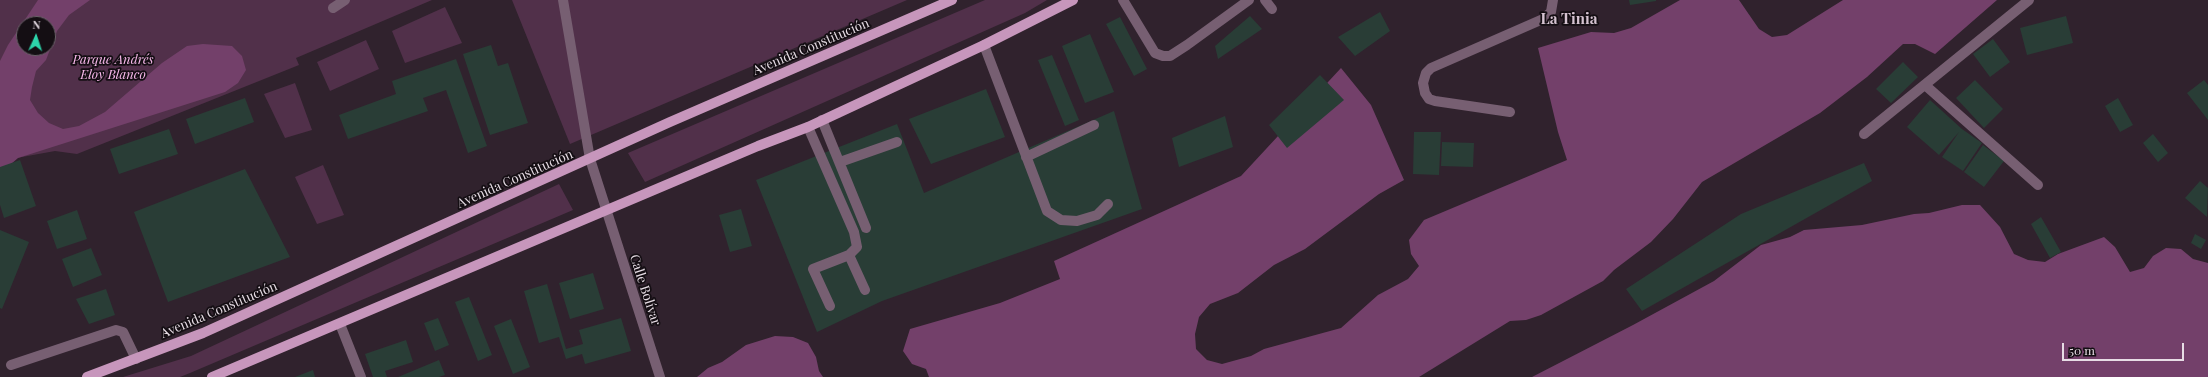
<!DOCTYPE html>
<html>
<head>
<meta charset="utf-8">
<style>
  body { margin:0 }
  #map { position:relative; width:2208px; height:377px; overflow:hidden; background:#30222d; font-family:"Playfair Display",serif }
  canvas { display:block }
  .north { position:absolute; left:16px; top:16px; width:40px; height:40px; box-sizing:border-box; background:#140e13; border:1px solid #686167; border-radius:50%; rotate:3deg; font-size:11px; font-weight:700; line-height:16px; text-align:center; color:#e7dde5 }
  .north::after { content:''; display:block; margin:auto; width:14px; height:18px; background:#2dd5ab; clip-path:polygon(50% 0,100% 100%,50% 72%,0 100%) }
  .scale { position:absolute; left:2062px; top:343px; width:122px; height:18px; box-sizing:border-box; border:2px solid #e7dde5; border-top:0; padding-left:5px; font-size:12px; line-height:14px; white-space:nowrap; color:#e7dde5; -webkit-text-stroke:3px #140e13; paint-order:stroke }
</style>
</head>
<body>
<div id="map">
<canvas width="2208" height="377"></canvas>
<div class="north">N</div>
<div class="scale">50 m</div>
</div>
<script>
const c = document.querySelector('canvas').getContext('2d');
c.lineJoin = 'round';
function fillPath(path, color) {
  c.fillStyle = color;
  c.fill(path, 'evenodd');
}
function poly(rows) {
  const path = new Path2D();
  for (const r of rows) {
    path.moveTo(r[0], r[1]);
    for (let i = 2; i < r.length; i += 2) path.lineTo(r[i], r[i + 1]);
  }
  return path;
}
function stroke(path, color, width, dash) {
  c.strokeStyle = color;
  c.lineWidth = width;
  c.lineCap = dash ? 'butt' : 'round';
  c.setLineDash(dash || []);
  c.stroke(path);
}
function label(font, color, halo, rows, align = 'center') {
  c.font = font + ' "Playfair Display",serif';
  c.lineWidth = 3.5;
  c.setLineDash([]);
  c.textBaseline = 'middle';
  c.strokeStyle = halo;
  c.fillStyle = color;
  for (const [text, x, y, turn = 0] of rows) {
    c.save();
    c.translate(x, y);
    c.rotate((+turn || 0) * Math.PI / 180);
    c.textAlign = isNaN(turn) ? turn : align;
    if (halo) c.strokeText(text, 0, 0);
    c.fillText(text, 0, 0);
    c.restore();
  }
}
fillPath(poly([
  [0,0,432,0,296,58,299,65,77,154,55,151,0,161],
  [24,24,48,24,48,48,24,48],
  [512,0,907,0,570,144],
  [985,0,1047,0,1025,13,645,182,628,153],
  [445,7,462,43,405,63,392,31],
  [366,40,379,69,330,91,317,62],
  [295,83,312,130,285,138,264,94],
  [323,165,344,215,317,224,295,177],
  [559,184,573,210,190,373,180,377,123,377,191,356]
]), '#51304a');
fillPath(poly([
  [38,0,90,0,69,15,57,31,46,60,36,71,32,87,30,100,38,113,49,123,63,129,79,126,105,112,162,63,187,46,203,44,232,46,242,56,246,70,238,83,225,92,18,158,2,172,0,179,0,61,8,45],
  [24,24,48,24,48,48,24,48],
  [1680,0,1739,0,1759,29,1772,37,1787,35,1843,0,1997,0,1935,54,1915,44,1903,44,1867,77,1820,113,1702,182,1673,219,1651,242,1614,270,1603,281,1541,315,1526,320,1510,321,1419,377,929,377,926,369,912,364,903,351,910,329,1000,303,1060,279,1054,261,1241,176,1341,68,1371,105,1404,180,1379,194,1305,249,1274,265,1238,293,1210,304,1199,317,1195,334,1196,349,1207,360,1222,364,1251,356,1264,349,1341,328,1378,295,1408,279,1419,266,1411,254,1409,240,1424,220,1567,160,1558,132,1538,48,1591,32,1614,33,1631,28],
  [1962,205,1980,205,2000,227,2014,254,2028,260,2045,262,2058,254,2104,237,2115,247,2130,272,2144,268,2153,256,2166,248,2181,249,2193,259,2208,263,2208,377,1532,377,1633,325,1714,281,1761,245,1790,237,1804,230,1862,225,1914,214,1929,213],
  [775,336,793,337,808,343,816,357,819,371,823,377,697,377,708,368,722,362,746,345]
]), '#73406a');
fillPath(poly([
  [1629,0,1656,0,1656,1,1630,5],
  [1380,12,1390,31,1355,56,1338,37],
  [1250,16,1262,29,1218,59,1215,46],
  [2066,16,2073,43,2027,55,2020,28],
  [1120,17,1147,69,1134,76,1106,24],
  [1090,34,1114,92,1085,103,1062,46],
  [1993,39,2010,62,1990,77,1973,54],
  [491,45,498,66,508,63,528,123,490,135,463,54],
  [1052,55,1079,120,1065,126,1038,60],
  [456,59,487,146,468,153,446,90,423,98,428,111,348,139,339,115,396,94,392,81],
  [1903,62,1918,77,1891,103,1876,89],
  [1320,75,1344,100,1287,148,1269,125],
  [1975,80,2003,109,1984,128,1956,98],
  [2204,80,2208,85,2208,120,2187,93],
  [986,89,1005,137,931,164,909,119],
  [245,98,254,122,195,144,186,119],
  [2118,98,2133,125,2120,132,2105,106],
  [1930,100,1962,129,1982,143,1963,171,1942,157,1959,132,1939,155,1907,127],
  [1114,111,1142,209,882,301,817,332,756,180,897,124,924,193],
  [1225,116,1233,147,1179,167,1172,138],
  [169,129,178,154,119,174,110,149],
  [1414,132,1441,132,1439,175,1413,174],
  [2153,134,2168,153,2158,162,2143,143],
  [1442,142,1474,143,1473,167,1441,166],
  [1983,145,2004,161,1984,187,1964,172],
  [20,160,36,206,4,218,0,205,0,167],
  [1864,163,1872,181,1642,311,1626,289,1741,214],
  [245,169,290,257,168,302,134,212],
  [2200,181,2208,188,2207,217,2185,198],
  [741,209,752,246,730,252,719,215],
  [77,210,87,239,57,249,47,221],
  [2041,217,2061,252,2050,258,2031,224],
  [0,230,29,242,2,309,0,308],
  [2195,234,2206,240,2201,249,2191,243],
  [91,248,102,275,73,287,62,259],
  [593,273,604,309,570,319,559,283],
  [547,284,566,349,583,344,579,330,621,318,631,351,585,364,582,354,566,359,559,337,539,343,524,291],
  [106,289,115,315,89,324,76,299],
  [469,297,492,355,478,361,455,302],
  [438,318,449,345,435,351,424,323],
  [511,319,530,367,513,374,494,326],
  [406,340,413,362,385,371,387,377,373,377,365,354],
  [439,360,445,375,439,377,398,377],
  [313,370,315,377,295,377]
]), '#293d36');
stroke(poly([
  [563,0,590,159,660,377],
  [1123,0,1155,53,1163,56,1170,56,1187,45,1249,0],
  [1265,0,1272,9],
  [333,8,345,0],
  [984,45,1047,211,1061,220,1077,221,1097,215,1108,204],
  [1925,85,2038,185],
  [1510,112,1435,101,1429,99,1425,93,1423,83,1426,73,1431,68,1543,19,1551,12,1553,0],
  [822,120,866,228],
  [808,127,854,232,857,247,849,255,813,269,830,306],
  [1864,134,2029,0],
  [1026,157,1094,125],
  [840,162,897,142],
  [849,255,865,290],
  [340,324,361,377],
  [11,365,116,330,123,332,136,359]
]), '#775f72', 10);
stroke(poly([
  [87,377,203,333,670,122,952,0],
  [212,377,758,146,808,127,984,45,1073,0]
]), '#c796bc', 10);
label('13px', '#e7dde5', '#140e13', [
  ["Avenida Constitución",811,47,-23],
  ["Avenida Constitución",515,179,-24],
  ["Calle Bolívar",645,290,72],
  ["Avenida Constitución",219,310,-23]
]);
label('italic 13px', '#f8b9eb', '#140e13', [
  ["Parque Andrés",113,60],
  ["Eloy Blanco",113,75]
]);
label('bold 15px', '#d5c3d1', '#140e13', [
  ["La Tinia",1569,19]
]);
</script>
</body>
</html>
